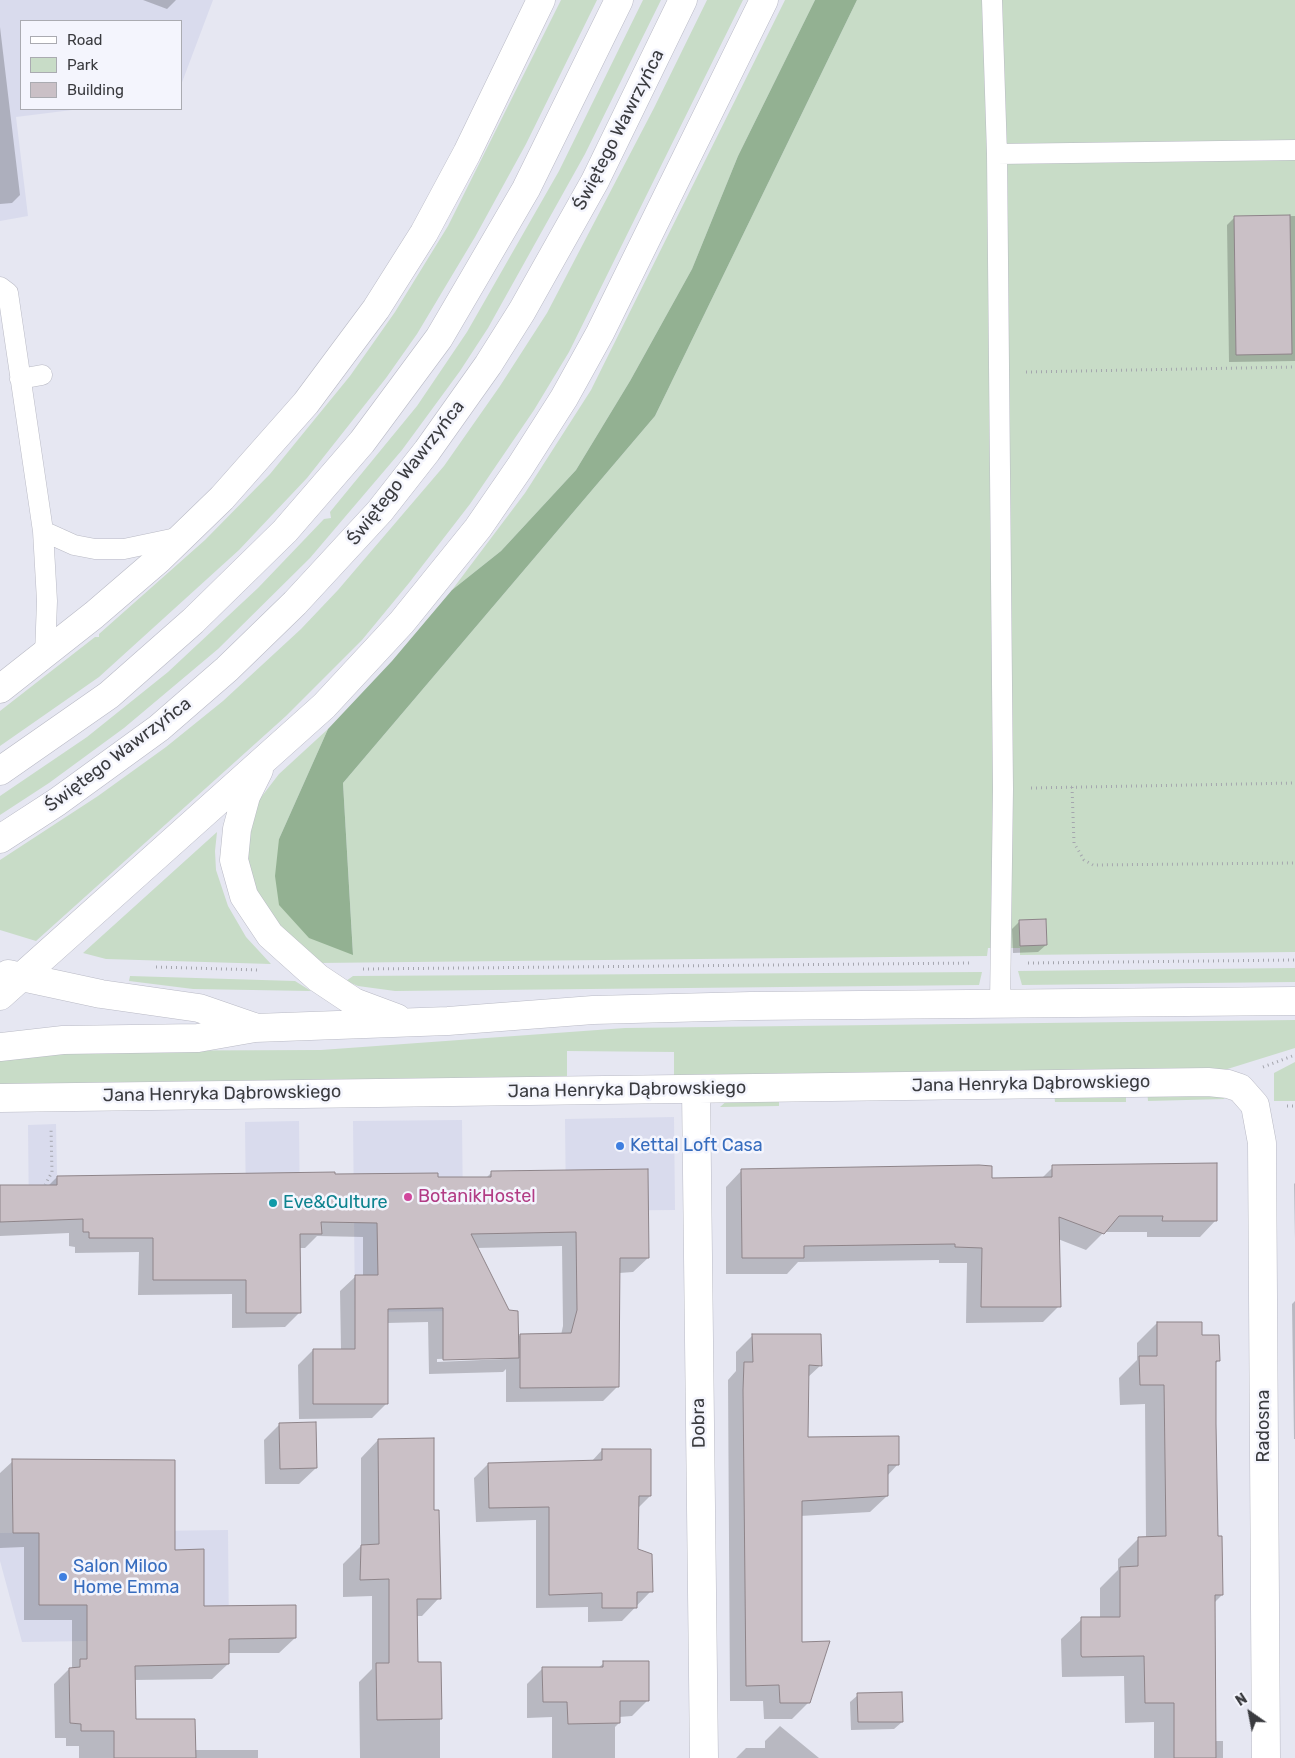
<!DOCTYPE html>
<html>
<head>
<meta charset="utf-8">
<style>
  body { margin:0 }
  #map { position:relative; width:1295px; height:1758px; overflow:hidden; background:#e6e7f2; font-family:Rubik,sans-serif }
  canvas { display:block }
  .legend { position:absolute; left:20px; top:20px; width:162px; height:90px; box-sizing:border-box; background:#f4f5fd; border:1px solid #aaabb1; margin:0; padding:6px 9px; list-style:none; font-size:15px; color:#3a3b3f }
  .legend li { display:flex; align-items:center; gap:10px; height:25px }
  .legend b { width:25px; border:1px solid #aaabb1 }
  .north { position:absolute; left:1225px; top:1688px; width:50px; height:50px; -webkit-text-stroke:4px #f4f5fd; paint-order:stroke; rotate:327deg; font-size:14px; font-weight:700; line-height:20px; text-align:center; color:#3a3b3f }
  .north::after { content:''; display:block; margin:auto; width:18px; height:22px; background:#3a3b3f; clip-path:polygon(50% 0,100% 100%,50% 72%,0 100%) }
</style>
</head>
<body>
<div id="map">
<canvas width="1295" height="1758"></canvas>
<ul class="legend">
<li><b style="height:6px;background:#fff"></b>Road</li>
<li><b style="height:14px;background:#c8dcc7"></b>Park</li>
<li><b style="height:14px;background:#cac0c6"></b>Building</li>
</ul>
<div class="north">N</div>
</div>
<script>
const c = document.querySelector('canvas').getContext('2d');
c.lineJoin = 'round';
function fillPath(path, color) {
  c.fillStyle = color;
  c.fill(path, 'evenodd');
}
function poly(rows) {
  const path = new Path2D();
  for (const r of rows) {
    path.moveTo(r[0], r[1]);
    for (let i = 2; i < r.length; i += 2) path.lineTo(r[i], r[i + 1]);
  }
  return path;
}
function stroke(path, color, width, dash) {
  c.strokeStyle = color;
  c.lineWidth = width;
  c.lineCap = dash ? 'butt' : 'round';
  c.setLineDash(dash || []);
  c.stroke(path);
}
function label(font, color, halo, rows, align = 'center') {
  c.font = font + ' Rubik,sans-serif';
  c.lineWidth = 5;
  c.setLineDash([]);
  c.textBaseline = 'middle';
  c.strokeStyle = halo;
  c.fillStyle = color;
  for (const [text, x, y, turn = 0] of rows) {
    c.save();
    c.translate(x, y);
    c.rotate((+turn || 0) * Math.PI / 180);
    c.textAlign = isNaN(turn) ? turn : align;
    if (halo) c.strokeText(text, 0, 0);
    c.fillText(text, 0, 0);
    c.restore();
  }
}
fillPath(poly([
  [0,0,213,0,181,85,181,21,21,21,21,109,80,109,16,117,28,216,0,221],
  [674,1117,675,1210,566,1211,565,1119],
  [462,1120,464,1311,355,1312,353,1121],
  [299,1121,301,1313,247,1313,245,1122],
  [56,1124,58,1220,29,1222,28,1125],
  [228,1530,229,1639,22,1642,0,1561,0,1533]
]), '#d9dbed');
fillPath(poly([
  [561,0,597,0,526,144,475,237,417,334,386,378,307,478,239,550,99,677,0,746,0,711,95,637,99,637,99,634,205,540,270,474,350,376,395,312,448,226],
  [643,0,661,0,585,154,488,328,460,371,402,450,310,558,218,649,124,728,49,783,0,815,0,796,87,737,168,672,258,588,324,519,331,518,330,512,417,406,467,332,559,171],
  [707,0,743,0,569,352,534,410,470,504,409,583,362,640,286,716,36,941,0,930,0,860,98,796,166,747,223,701,301,629,338,590,444,466,500,386,547,313,654,108],
  [785,0,815,0,738,156,692,269,630,381,576,470,501,551,452,590,525,493,591,390],
  [857,0,1295,0,1295,952,1020,955,1020,948,988,948,987,956,317,963,282,931,259,899,248,868,248,843,259,800,279,774,328,729,279,839,353,954,343,783,655,416],
  [217,832,215,851,216,870,228,906,246,937,271,964,106,959,83,953],
  [1295,968,1295,982,1022,985,1018,971],
  [982,972,979,985,395,991,358,986,346,981,353,976],
  [130,976,295,981,311,991,193,989,129,981],
  [1295,1020,1295,1048,1221,1071,674,1081,674,1052,567,1051,567,1082,0,1090,0,1060,53,1051,321,1050,625,1028],
  [1295,1062,1295,1101,1274,1101,1274,1073],
  [1147,1090,1220,1096,1225,1099,1148,1101],
  [1126,1091,1126,1102,1055,1102,1054,1092],
  [779,1095,779,1106,720,1107,730,1098]
]), '#c8dcc7');
fillPath(poly([
  [815,0,857,0,655,416,343,783,353,955,309,938,279,905,275,876,279,839,328,729,392,661,452,590,501,551,576,470,630,381,692,269,738,156]
]), '#93b192');
fillPath(poly([
  [143,0,176,0,167,9],
  [0,27,20,195,12,203,0,204],
  [1295,216,1295,361,1229,362,1227,225,1235,217],
  [1020,921,1046,945,1038,952,1013,953,1012,929],
  [1053,1167,1216,1220,1200,1237,1147,1237,1147,1232,1104,1232,1086,1250,1058,1239,1059,1306,1043,1322,966,1323,967,1263,939,1263,939,1260,798,1262,787,1274,726,1274,726,1187,742,1170,991,1180,1041,1179],
  [492,1172,648,1258,633,1272,619,1273,618,1386,603,1401,506,1402,506,1369,503,1372,429,1374,428,1322,387,1323,387,1403,372,1418,299,1419,298,1365,313,1350,341,1350,340,1291,355,1277,363,1277,363,1237,317,1236,305,1248,299,1248,300,1312,285,1327,232,1328,232,1294,138,1295,139,1252,75,1253,75,1247,69,1246,69,1233,0,1236,0,1187,48,1186,57,1177,334,1176,486,1178],
  [562,1246,563,1326,561,1335,520,1335,517,1338,476,1248],
  [504,1357,504,1359,437,1362,437,1359],
  [1295,1183,1295,1239,1294,1184],
  [1295,1301,1295,1439,1294,1439,1292,1304],
  [1157,1323,1201,1336,1218,1361,1214,1365,1217,1537,1222,1595,1214,1603,1215,1741,1223,1741,1223,1758,1154,1758,1154,1722,1125,1723,1124,1676,1062,1677,1061,1639,1082,1619,1100,1618,1100,1588,1118,1570,1118,1559,1139,1538,1146,1538,1145,1404,1120,1405,1119,1378,1137,1360,1137,1343],
  [752,1336,821,1365,807,1378,807,1439,898,1464,887,1476,887,1496,870,1512,800,1516,801,1643,809,1702,792,1719,764,1719,763,1701,730,1701,728,1380,736,1371,736,1352],
  [280,1424,316,1468,299,1484,265,1484,264,1440],
  [378,1440,433,1511,439,1598,422,1616,416,1616,417,1663,440,1663,440,1758,360,1758,359,1682,372,1669,372,1596,343,1597,343,1564,361,1546,361,1458],
  [602,1450,650,1496,638,1508,637,1550,651,1591,622,1621,588,1622,588,1607,536,1608,536,1520,476,1522,474,1478,488,1464,591,1462],
  [13,1461,174,1551,203,1607,295,1638,279,1653,228,1653,228,1664,212,1679,134,1680,134,1721,195,1750,258,1750,258,1758,79,1758,79,1746,66,1746,66,1738,55,1738,54,1684,69,1669,72,1669,72,1620,24,1620,24,1547,0,1548,0,1473],
  [604,1663,648,1700,632,1716,619,1717,619,1723,615,1727,615,1758,552,1758,552,1717,527,1718,527,1684,543,1668,598,1668],
  [858,1695,902,1722,894,1729,851,1730,850,1702],
  [780,1726,819,1758,736,1758,746,1748,765,1748,765,1741]
]), '#0003');
const building = poly([
  [1290,215,1292,354,1236,355,1234,216,1290,215],
  [1046,919,1047,945,1020,946,1019,920,1046,919],
  [1217,1163,1217,1221,1162,1221,1163,1216,1119,1216,1104,1234,1059,1217,1061,1307,981,1307,982,1248,955,1247,955,1244,804,1246,804,1258,742,1258,741,1169,979,1165,992,1166,992,1178,1052,1177,1052,1165,1217,1163],
  [648,1169,649,1258,620,1258,619,1387,520,1388,520,1334,571,1333,577,1310,576,1232,471,1234,509,1310,518,1311,519,1358,443,1360,443,1308,388,1309,388,1404,313,1404,313,1349,355,1349,355,1275,378,1275,377,1223,321,1222,322,1234,300,1234,301,1313,246,1313,246,1280,153,1280,153,1238,89,1238,89,1232,83,1232,83,1219,0,1222,0,1185,57,1185,57,1176,335,1172,335,1174,438,1173,438,1177,491,1177,491,1171,648,1169],
  [1157,1322,1202,1322,1202,1335,1219,1335,1220,1361,1216,1361,1216,1424,1218,1536,1222,1536,1223,1595,1215,1595,1216,1758,1174,1758,1174,1703,1145,1703,1144,1656,1082,1657,1081,1655,1081,1617,1120,1617,1120,1567,1138,1566,1138,1537,1166,1536,1164,1385,1140,1385,1139,1356,1157,1356,1157,1322],
  [752,1334,821,1334,822,1366,809,1365,808,1437,899,1436,899,1465,888,1465,888,1496,802,1501,802,1642,830,1641,810,1703,780,1703,779,1685,746,1686,743,1390,744,1362,753,1362,752,1334],
  [316,1422,317,1468,280,1469,279,1423,316,1422],
  [434,1438,434,1510,439,1510,441,1599,417,1599,418,1662,441,1662,442,1719,377,1720,376,1663,389,1663,389,1579,360,1580,361,1545,379,1544,378,1439,434,1438],
  [602,1449,651,1449,651,1496,639,1496,638,1549,652,1554,653,1592,637,1592,637,1608,602,1608,602,1593,549,1595,549,1507,489,1508,488,1463,602,1460,602,1449],
  [12,1459,175,1460,175,1550,204,1549,204,1606,296,1605,296,1638,229,1639,229,1664,135,1666,136,1719,195,1719,196,1758,114,1758,114,1731,81,1731,81,1724,70,1723,69,1668,80,1667,80,1659,87,1659,87,1605,39,1605,39,1533,13,1533,12,1459],
  [603,1661,649,1661,649,1701,620,1701,620,1723,568,1724,567,1702,543,1702,542,1667,603,1667,603,1661],
  [902,1692,903,1722,858,1722,857,1693,902,1692]
]);
fillPath(building, '#cac0c6');
stroke(building, '#8e8489', 1);
const lane = poly([
  [992,0,997,154,1003,789,1000,1004],
  [997,154,1295,150],
  [0,287,8,293,43,531,47,601,45,655],
  [20,379,42,375],
  [43,531,74,545,95,549,124,549,181,537]
]);
const street = poly([
  [696,1089,704,1758],
  [0,1098,1208,1082,1228,1084,1240,1088,1255,1105,1262,1143,1266,1758]
]);
const secondary = poly([
  [0,689,94,615,158,560,222,498,306,403,376,309,424,233,467,153,541,0],
  [259,770,246,796,237,829,234,860,244,896,270,935,318,978,354,1002,397,1018],
  [0,771,109,695,193,621,285,531,362,442,439,338,473,280,526,189,619,0],
  [0,839,57,802,159,728,227,669,295,603,380,511,427,451,488,365,522,311,595,181,683,0],
  [8,974,101,994,199,1008,254,1027],
  [0,996,324,706,402,622,478,528,520,467,564,398,600,333,764,0],
  [0,1047,63,1040,198,1038,255,1028,448,1021,593,1010,751,1006,1295,1001]
]);
stroke(lane, '#b9bac5', 21);
stroke(street, '#b9bac5', 29);
stroke(secondary, '#b9bac5', 29);
stroke(poly([
  [1026,372,1295,367],
  [1072,787,1074,843,1084,860,1093,865,1295,863],
  [1031,788,1295,783],
  [1028,963,1295,960],
  [156,967,259,970],
  [363,969,972,963],
  [1263,1067,1295,1055],
  [1287,1106,1295,1106],
  [45,1185,52,1172,51,1128]
]), '#a5a6ae', 3, [1, 4]);
stroke(lane, '#fff', 20);
stroke(street, '#fff', 28);
stroke(secondary, '#fff', 28);
for (const [x, y, r, color] of [
  [620,1146,5,"#3f7fe0"],
  [408,1197,5,"#d1479c"],
  [273,1203,5,"#0f9aa8"],
  [63,1577,5,"#3f7fe0"]
]) {
  const dot = new Path2D();
  dot.arc(x, y, r, 0, 2 * Math.PI);
  c.fillStyle = color;
  c.fill(dot);
  stroke(dot, '#f4f5fd', 2);
}
label('18px', '#3a3b3f', '#f4f5fd', [
  ["Świętego Wawrzyńca",619,130,-63],
  ["Świętego Wawrzyńca",406,473,-52],
  ["Świętego Wawrzyńca",118,755,-37],
  ["Jana Henryka Dąbrowskiego",1031,1084,-1],
  ["Jana Henryka Dąbrowskiego",627,1090,-1],
  ["Jana Henryka Dąbrowskiego",222,1094,-1],
  ["Dobra",699,1423,-91],
  ["Radosna",1264,1426,-90]
]);
label('18px', '#366cbe', '#f4f5fd', [
  ["Kettal Loft Casa",630,1146],
  ["Salon Miloo",73,1567],
  ["Home Emma",73,1588]
], 'left');
label('18px', '#b23c85', '#f4f5fd', [
  ["BotanikHostel",418,1197]
], 'left');
label('18px', '#0d838f', '#f4f5fd', [
  ["Eve&Culture",283,1203]
], 'left');
</script>
</body>
</html>
